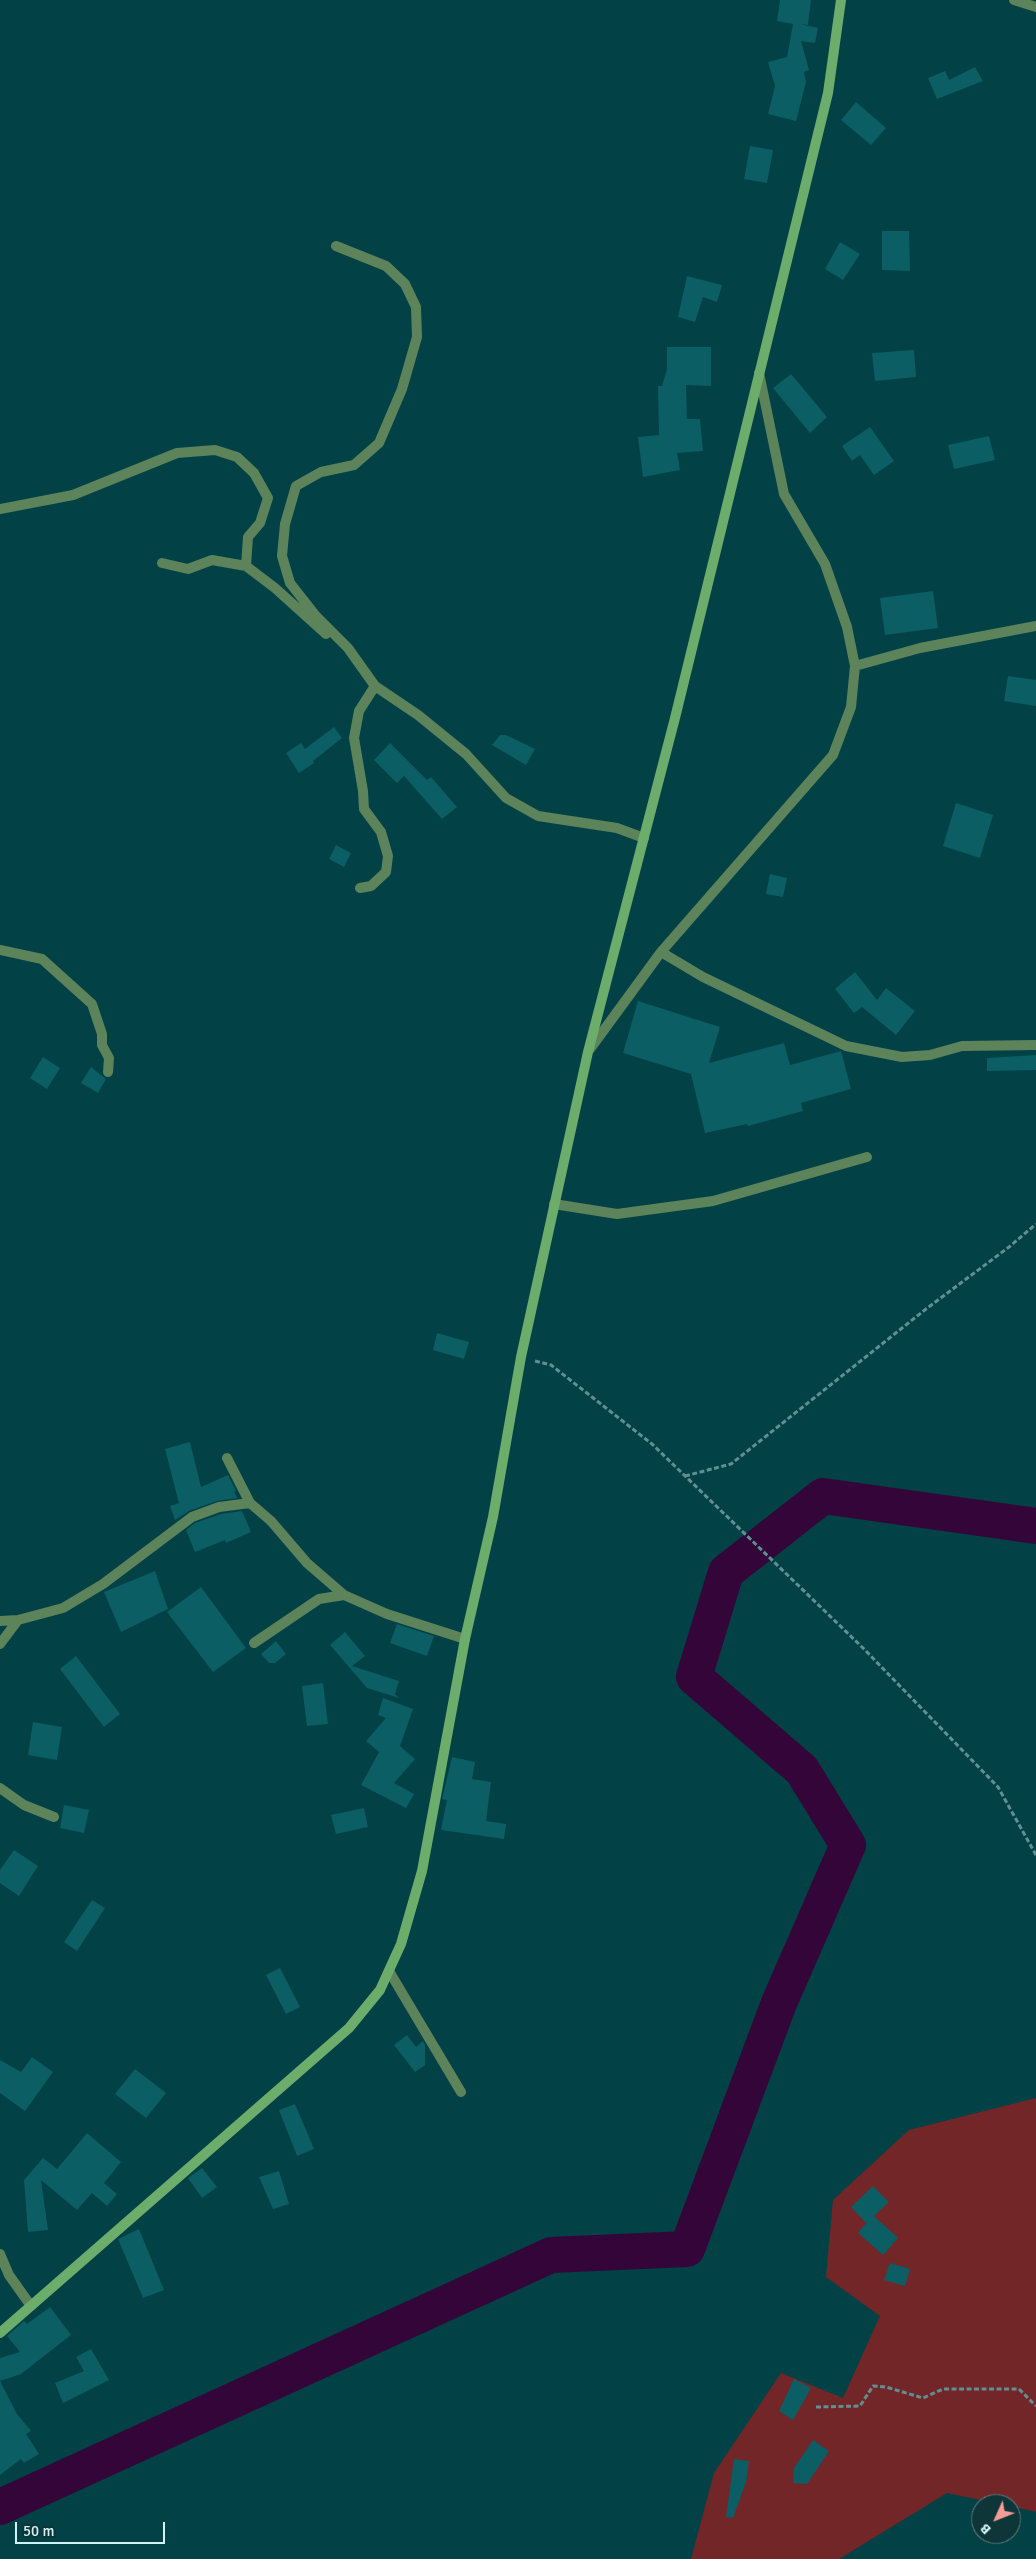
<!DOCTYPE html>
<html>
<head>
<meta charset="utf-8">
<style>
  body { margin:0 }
  #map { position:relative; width:1036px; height:2559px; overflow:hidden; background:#024146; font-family:Signika,sans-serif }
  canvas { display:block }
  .north { position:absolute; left:971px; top:2494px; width:50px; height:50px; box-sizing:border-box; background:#0e3538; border:1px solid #5c8184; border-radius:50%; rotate:226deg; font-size:14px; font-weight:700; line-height:20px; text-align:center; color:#d0f2f5 }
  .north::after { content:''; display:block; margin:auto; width:18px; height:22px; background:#f59c96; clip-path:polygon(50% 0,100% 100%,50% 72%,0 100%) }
  .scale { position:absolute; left:15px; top:2522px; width:150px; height:22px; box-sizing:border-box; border:2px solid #d0f2f5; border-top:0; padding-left:6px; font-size:15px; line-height:18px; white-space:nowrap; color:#d0f2f5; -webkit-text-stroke:4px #0e3538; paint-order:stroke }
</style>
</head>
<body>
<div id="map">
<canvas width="1036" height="2559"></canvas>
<div class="north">B</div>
<div class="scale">50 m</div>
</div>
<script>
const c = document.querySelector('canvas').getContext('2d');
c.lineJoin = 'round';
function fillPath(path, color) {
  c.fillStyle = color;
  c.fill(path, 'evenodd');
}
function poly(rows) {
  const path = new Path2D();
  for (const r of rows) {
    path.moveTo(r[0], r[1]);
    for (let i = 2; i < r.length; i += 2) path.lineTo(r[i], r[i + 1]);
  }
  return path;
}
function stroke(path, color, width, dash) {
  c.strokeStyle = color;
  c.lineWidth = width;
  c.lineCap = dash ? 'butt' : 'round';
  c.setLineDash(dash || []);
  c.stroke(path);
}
fillPath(poly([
  [1036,2098,1036,2512,1011,2506,1011,2504,1000,2504,947,2493,839,2559,691,2559,714,2473,781,2373,843,2398,880,2316,826,2277,833,2200,909,2130]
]), '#732627');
stroke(poly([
  [0,2507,551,2255,687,2249,779,2003,848,1845,802,1770,694,1677,726,1572,823,1496,1036,1526]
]), '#340539', 36);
fillPath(poly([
  [780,0,811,0,808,25,800,24,818,28,815,43,801,41,809,70,804,72,806,82,796,121,768,114,775,86,768,62,787,57,793,24,777,21],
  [975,67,983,81,937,99,928,78,945,71,949,80],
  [856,102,886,128,871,145,841,120],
  [750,146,773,150,767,183,744,179],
  [882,231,909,231,910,271,882,270],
  [840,242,860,254,843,280,825,269],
  [687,276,722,285,717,302,703,297,695,322,678,317],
  [667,347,711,347,711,386,686,385,687,419,700,419,703,451,677,453,680,470,643,477,638,437,659,435,658,386,662,386,667,369],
  [914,350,916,377,875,381,872,353],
  [791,374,827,417,810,433,773,388],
  [870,427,894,461,874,475,860,455,852,461,842,446],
  [989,436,995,460,954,469,948,445],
  [933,591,938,628,885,635,880,598],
  [1008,676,1036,680,1036,706,1004,701],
  [334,727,342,738,313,761,314,763,299,773,286,753,301,743,305,749],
  [500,735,506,735,535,749,526,765,492,745],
  [390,743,427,780,431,777,457,807,442,819,404,776,397,783,374,760],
  [956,803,993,815,980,858,943,846],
  [336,845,351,853,344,867,329,859],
  [770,874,787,878,783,897,766,894],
  [855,972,877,1000,886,988,915,1011,896,1035,862,1007,854,1013,835,989],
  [638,1001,720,1027,709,1063,784,1043,790,1065,841,1051,851,1089,801,1103,803,1111,748,1126,747,1124,705,1133,691,1074,623,1053],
  [1036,1055,1036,1070,987,1071,987,1058],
  [43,1057,60,1068,47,1089,30,1078],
  [91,1067,106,1079,98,1093,81,1083],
  [437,1333,469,1342,464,1359,433,1350],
  [190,1442,201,1487,228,1475,236,1491,234,1491,237,1498,217,1501,189,1511,175,1520,170,1506,179,1503,165,1449],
  [242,1511,251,1532,226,1543,225,1540,195,1552,186,1530,195,1523,221,1514],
  [155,1571,168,1609,121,1632,104,1592],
  [201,1587,246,1648,213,1672,167,1612],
  [397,1624,434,1636,427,1656,390,1643],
  [345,1632,365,1656,352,1666,399,1681,395,1694,399,1698,367,1688,330,1645],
  [276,1641,286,1654,275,1663,269,1663,261,1654],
  [76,1656,120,1714,104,1727,60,1669],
  [323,1683,328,1724,307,1726,302,1686],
  [383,1698,413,1709,400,1746,415,1759,394,1783,414,1794,406,1808,361,1785,379,1752,366,1741,386,1718,378,1715],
  [33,1722,62,1727,57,1760,28,1755],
  [452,1757,475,1762,472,1779,491,1782,486,1821,506,1824,504,1839,441,1830,447,1800,442,1799],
  [64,1805,89,1810,84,1833,60,1828],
  [364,1808,368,1827,336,1834,331,1815],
  [14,1850,38,1866,19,1896,0,1883,0,1870],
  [92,1900,105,1908,77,1951,64,1942],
  [280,1968,300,2007,286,2014,266,1975],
  [407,2035,416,2047,423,2041,425,2045,425,2065,415,2072,394,2045],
  [32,2057,53,2072,25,2111,0,2093,0,2060,21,2072],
  [135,2069,166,2093,146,2118,115,2094],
  [295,2104,314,2149,297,2156,279,2110],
  [87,2133,121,2162,104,2183,117,2194,107,2206,92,2193,77,2210,41,2180,48,2230,28,2232,24,2180,43,2158,57,2169],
  [202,2168,217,2187,202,2198,188,2178],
  [279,2171,289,2204,273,2209,259,2177],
  [873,2186,889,2202,874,2216,898,2238,883,2255,858,2233,868,2221,866,2223,851,2207],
  [139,2229,164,2290,143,2298,118,2239],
  [890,2263,910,2269,905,2286,884,2280],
  [50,2307,71,2335,21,2374,0,2381,0,2358,20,2352,7,2336,24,2321,27,2324],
  [91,2349,109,2380,63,2403,55,2383,84,2371,76,2357],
  [794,2379,811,2388,793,2420,779,2411],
  [0,2381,17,2414,31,2431,26,2434,39,2454,24,2463,21,2459,0,2475],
  [813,2440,829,2451,807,2484,793,2483,794,2468],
  [734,2459,749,2461,746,2482,733,2518,726,2517]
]), '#0b5e64');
stroke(poly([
  [535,1361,551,1365,652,1444,863,1648,998,1787,1036,1855],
  [685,1476,731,1464,926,1309,1009,1247,1036,1224],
  [816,2407,860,2406,873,2386,886,2387,923,2398,943,2389,1019,2389,1036,2406]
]), '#5e9094', 3, [5, 2.5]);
stroke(poly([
  [0,950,42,959,92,1004,102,1034,102,1045,109,1058,108,1072],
  [554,1204,617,1214,713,1201,867,1157]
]), '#5c835a', 10);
stroke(poly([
  [1014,0,1036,7],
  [336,246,386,266,405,284,416,307,417,337,402,389,379,443,354,465,321,472,296,486,285,524,282,556,290,583,316,616,348,648,375,686,418,715,466,754,506,798,538,816,617,828,644,838],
  [0,509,73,495,177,453,215,450,237,457,254,473,268,498,260,523,248,537,246,566],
  [162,563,188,569,212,560,246,566,275,588,326,634],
  [855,666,920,648,1036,626],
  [360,888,371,886,386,872,388,856,381,832,364,809,363,791,354,738,359,711,375,686],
  [661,952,703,977,846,1046,902,1057,930,1055,962,1046,1036,1045],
  [590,1049,661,952,833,755,851,707,855,666,847,627,825,564,784,494,759,373],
  [227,1458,250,1503,271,1521,307,1563,344,1595,387,1614,465,1639],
  [0,1621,18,1620,63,1608,103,1584,192,1517,219,1507,250,1503],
  [254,1643,319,1599,344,1595],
  [0,1644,18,1620],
  [0,1788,24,1805,54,1817],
  [389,1971,461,2092],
  [0,2254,9,2275,31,2306]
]), '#5c835a', 10);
stroke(poly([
  [0,2333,349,2028,380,1990,401,1944,422,1871,465,1639,493,1517,521,1357,588,1052,675,718,828,93,841,0]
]), '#6dad6b', 10);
</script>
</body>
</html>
